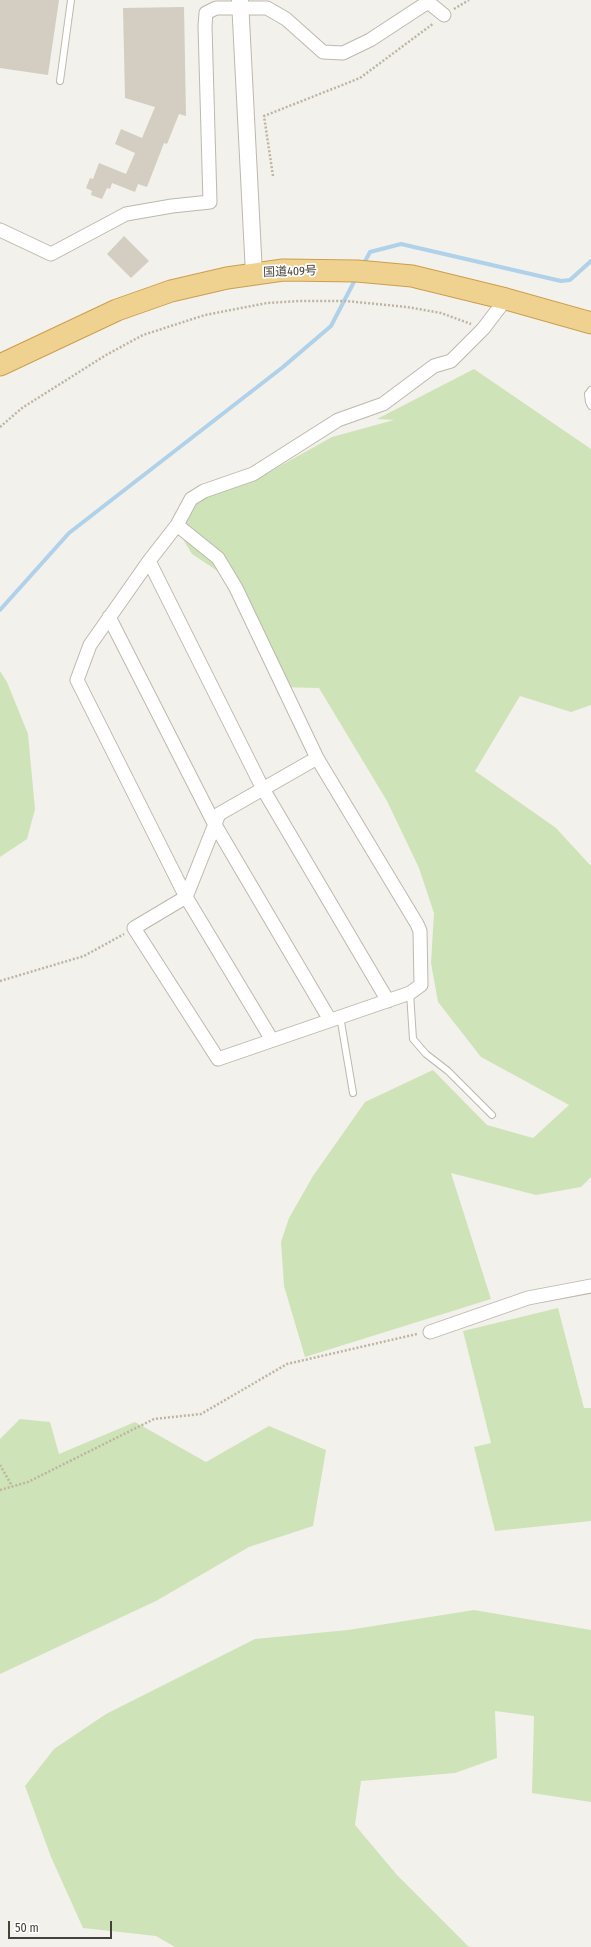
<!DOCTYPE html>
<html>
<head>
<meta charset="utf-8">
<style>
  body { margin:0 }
  #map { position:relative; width:591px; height:1947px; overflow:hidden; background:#f3f1eb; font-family:"Fira Sans Condensed",sans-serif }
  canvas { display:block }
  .scale { position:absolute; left:8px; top:1921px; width:104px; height:18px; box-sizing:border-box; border:2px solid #474239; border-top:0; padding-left:5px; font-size:12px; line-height:14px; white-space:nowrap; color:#474239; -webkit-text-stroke:3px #fff; paint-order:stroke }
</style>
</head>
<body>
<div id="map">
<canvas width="591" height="1947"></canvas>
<div class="scale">50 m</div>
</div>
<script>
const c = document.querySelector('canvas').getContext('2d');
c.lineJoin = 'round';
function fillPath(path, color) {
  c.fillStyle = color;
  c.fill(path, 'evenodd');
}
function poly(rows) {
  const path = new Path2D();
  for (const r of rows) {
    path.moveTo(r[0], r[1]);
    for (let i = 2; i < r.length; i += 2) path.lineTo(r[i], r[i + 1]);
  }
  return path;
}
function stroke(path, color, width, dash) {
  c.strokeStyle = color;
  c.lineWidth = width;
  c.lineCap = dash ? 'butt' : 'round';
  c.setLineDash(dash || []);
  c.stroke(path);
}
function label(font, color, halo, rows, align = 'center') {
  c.font = font + ' "Fira Sans Condensed","Noto Sans JP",sans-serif';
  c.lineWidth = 3.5;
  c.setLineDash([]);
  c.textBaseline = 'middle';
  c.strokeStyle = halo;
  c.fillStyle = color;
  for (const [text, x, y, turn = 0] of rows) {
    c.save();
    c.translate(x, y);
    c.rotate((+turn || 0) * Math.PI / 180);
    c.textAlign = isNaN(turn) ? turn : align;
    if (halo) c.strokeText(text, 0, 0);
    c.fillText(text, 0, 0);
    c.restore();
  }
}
fillPath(poly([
  [474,369,591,449,591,705,571,712,520,696,475,771,556,828,591,866,591,1177,581,1187,536,1195,451,1173,491,1299,305,1357,284,1286,281,1242,289,1218,313,1176,365,1102,433,1070,487,1125,533,1138,569,1105,481,1057,438,1002,431,963,434,913,419,868,387,801,319,688,278,687,228,578,192,554,175,526,190,506,228,486,262,476,332,437,394,420,377,419],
  [0,671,7,682,28,734,35,809,27,839,0,857],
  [558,1308,584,1408,591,1408,591,1521,495,1531,474,1447,491,1443,463,1331],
  [20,1419,50,1422,59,1454,135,1422,206,1462,269,1426,326,1450,313,1526,249,1547,156,1601,0,1674,0,1439],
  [474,1610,591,1630,591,1802,532,1793,534,1716,495,1711,497,1758,455,1773,361,1781,355,1825,397,1875,469,1947,175,1947,156,1936,83,1928,51,1857,25,1786,54,1749,106,1714,255,1639,348,1630]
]), '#cfe3b8');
stroke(poly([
  [363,265,370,252,401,244,561,281,570,280,591,261],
  [0,610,69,533,283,367,331,326,356,278]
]), '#afd1e9', 4);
fillPath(poly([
  [0,0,59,0,48,75,0,68],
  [184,7,186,116,179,114,167,144,164,143,147,187,138,184,135,192,112,183,110,189,107,188,102,199,91,195,92,191,86,188,90,178,93,179,99,163,126,174,135,153,115,144,121,129,142,138,155,107,125,98,123,8],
  [124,236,149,261,131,278,107,254]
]), '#d4cdc1');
const service = poly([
  [60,81,71,0],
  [591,390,588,394,589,402,591,406],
  [410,993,413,1039,426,1054,448,1071,492,1115],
  [340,1016,353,1093]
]);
const minor = poly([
  [0,230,51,254,126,214,172,206,210,202,205,26,206,13,216,8,267,8,286,19,323,52,343,53,370,40,428,2,444,15],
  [177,525,218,558,236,588,317,758,417,924,420,931,421,985,410,993,218,1059,134,928,186,897,219,814,317,758],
  [149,561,263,789,388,1001],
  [109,617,214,823,330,1020],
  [272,1040,186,897,77,680,90,645,149,561,177,525,191,499,204,491,253,474,338,420,383,404,434,366,451,361,483,329,506,299],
  [430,1332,528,1298,591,1286]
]);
const tertiary = poly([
  [240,0,254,274]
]);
const trunk = poly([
  [0,365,117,310,171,291,227,278,283,270,357,271,412,276,506,299,591,323]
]);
stroke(service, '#beb8ae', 8);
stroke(minor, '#beb8ae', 15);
stroke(tertiary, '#beb8ae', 18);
stroke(trunk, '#cc9e4c', 23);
stroke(poly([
  [454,9,469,0],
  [273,176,264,116,360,78,434,23],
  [0,427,22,408,106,355,143,335,205,315,267,303,299,301,346,301,407,307,441,313,471,324],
  [0,981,84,956,124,934],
  [0,1465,12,1486],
  [0,1490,28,1482,154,1419,201,1414,287,1364,417,1334]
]), '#beb4a1', 2.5, [2, 2]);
stroke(service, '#fff', 6);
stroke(minor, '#fff', 13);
stroke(tertiary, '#fff', 16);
stroke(trunk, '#f0d290', 21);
label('12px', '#474239', '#fff', [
  ["国道409号",290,272,-2]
]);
</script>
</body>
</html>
